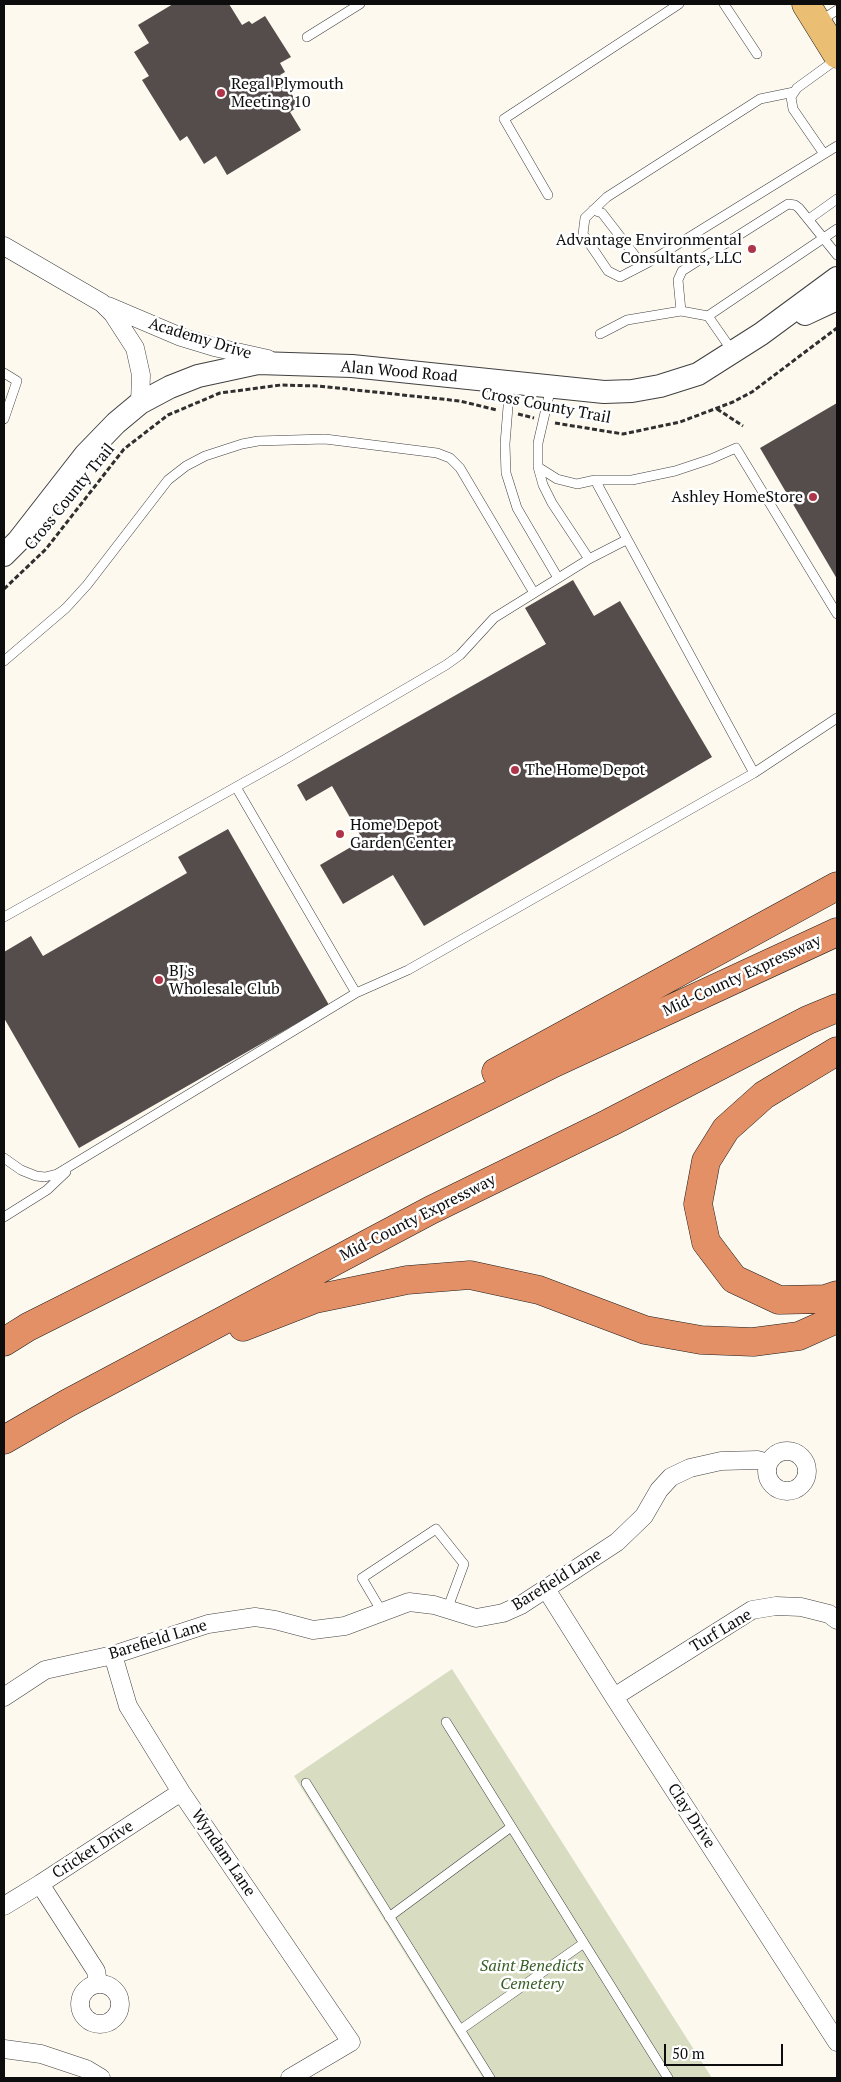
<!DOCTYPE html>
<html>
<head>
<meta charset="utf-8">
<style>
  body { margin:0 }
  #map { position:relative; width:841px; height:2082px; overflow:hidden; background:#fdf9ef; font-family:"PT Serif",serif }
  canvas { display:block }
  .frame { position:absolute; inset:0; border:5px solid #0d0d0d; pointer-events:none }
  .scale { position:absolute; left:664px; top:2044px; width:119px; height:22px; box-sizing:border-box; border:2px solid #0d0d0d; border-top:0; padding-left:6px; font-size:15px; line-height:18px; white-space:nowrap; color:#0d0d0d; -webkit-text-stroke:4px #fff; paint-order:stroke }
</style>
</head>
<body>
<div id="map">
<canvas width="841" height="2082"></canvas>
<div class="frame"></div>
<div class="scale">50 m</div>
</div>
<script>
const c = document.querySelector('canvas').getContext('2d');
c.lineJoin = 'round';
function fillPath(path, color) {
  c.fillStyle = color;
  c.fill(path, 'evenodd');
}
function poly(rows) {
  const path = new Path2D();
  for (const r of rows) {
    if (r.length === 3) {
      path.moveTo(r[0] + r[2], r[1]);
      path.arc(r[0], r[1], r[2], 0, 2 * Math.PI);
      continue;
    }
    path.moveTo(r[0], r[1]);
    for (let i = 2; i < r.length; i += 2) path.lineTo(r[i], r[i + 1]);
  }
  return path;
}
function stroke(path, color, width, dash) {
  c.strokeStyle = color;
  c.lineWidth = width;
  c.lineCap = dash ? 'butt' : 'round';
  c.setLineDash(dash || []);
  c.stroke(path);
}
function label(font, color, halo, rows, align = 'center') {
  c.font = font + ' "PT Serif",serif';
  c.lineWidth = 5;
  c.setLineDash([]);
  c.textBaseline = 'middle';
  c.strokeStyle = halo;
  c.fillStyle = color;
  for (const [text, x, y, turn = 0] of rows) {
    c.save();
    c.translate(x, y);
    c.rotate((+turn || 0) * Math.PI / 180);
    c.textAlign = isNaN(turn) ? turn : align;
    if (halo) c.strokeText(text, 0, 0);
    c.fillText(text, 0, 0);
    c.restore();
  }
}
fillPath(poly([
  [452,1669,712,2078,483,2078,294,1776]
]), '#d8ddc2');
fillPath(poly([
  [173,4,229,4,242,25,249,21,252,24,265,16,291,57,280,63,285,72,280,75,299,106,290,112,301,130,227,175,216,156,204,164,187,136,180,141,142,80,149,76,134,52,149,43,138,25],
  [837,403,837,579,760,448],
  [573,580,594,616,620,601,712,757,424,926,393,875,343,904,320,865,363,840,332,786,306,801,297,785,546,644,525,608],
  [228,829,329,1005,79,1148,4,1018,4,952,31,936,43,956,187,873,178,857]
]), '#554d4b');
const service = poly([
  [724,4,757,54],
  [820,21,837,10],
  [307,37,360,4],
  [837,59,797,88,791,97,793,109,824,154,837,146],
  [548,195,504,119,679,4],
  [593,210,602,213,636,257,649,262,620,277,608,271,583,234,585,218,607,197,760,99,794,92],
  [809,219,837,199],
  [649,262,824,154],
  [681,311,678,280,682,271,788,204,795,205,799,208,837,255],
  [600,334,627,320,681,311,708,316],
  [733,352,708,316,837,229],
  [4,373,17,381,4,419],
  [510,382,505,444,506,473,517,508,558,578],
  [551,387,538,443,538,467,543,485,552,503,589,559],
  [538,467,557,479,577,484,595,480,632,480,675,471,711,459,736,448,837,614],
  [595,480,754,773],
  [4,661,66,608,87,585,168,480,186,466,205,456,242,444,258,441,325,439,437,453,450,458,460,468,534,593],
  [4,917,284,760,446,665,460,655,494,618,589,559,626,540],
  [356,993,408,970,754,773,837,718],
  [4,1158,21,1170,36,1176,45,1177,57,1174,356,993,236,787],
  [4,1217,47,1190,66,1172],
  [382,1612,362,1578,436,1529,464,1564,447,1610],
  [446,1722,668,2078],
  [306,1783,490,2078],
  [389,1917,511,1827],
  [460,2030,584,1943]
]);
const minor = poly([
  [4,246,102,303,113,314,135,348,141,375,140,403],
  [108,306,181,337,214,347,268,359],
  [787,1471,20],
  [546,1589,614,1697,837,2042],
  [113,1655,128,1706,181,1792,351,2042,290,2078],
  [4,1697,45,1670,113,1655,208,1624,255,1617,275,1620,313,1630,345,1626,409,1602,434,1605,476,1618,503,1613,521,1605,617,1542,644,1516,659,1490,671,1477,690,1468,721,1461,758,1460,768,1463],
  [614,1697,752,1610,776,1606,801,1607,829,1614,837,1620],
  [40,1884,96,1971,98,1983],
  [4,1906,40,1884,181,1792],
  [100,2004,20],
  [4,2049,41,2054,86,2069,101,2078]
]);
const tertiary = poly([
  [805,314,837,299],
  [4,555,18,541,85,455,116,423,140,403,170,387,198,376,258,363,352,366,604,392,632,391,660,386,698,374,761,334,837,278]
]);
const primary = poly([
  [806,4,837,54]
]);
const motorway = poly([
  [837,1051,764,1095,726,1129,706,1161,698,1204,706,1242,734,1279,779,1300,825,1299,837,1295],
  [496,1072,837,886],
  [243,1327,315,1299,407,1280,470,1275,539,1290,645,1330,701,1340,753,1342,799,1336,837,1319],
  [4,1342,28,1327,554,1063,837,932],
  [4,1440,68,1403,431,1210,609,1123,808,1020,837,1008]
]);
stroke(service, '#404040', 10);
stroke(minor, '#404040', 19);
stroke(tertiary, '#404040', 24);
stroke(primary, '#1e1e1e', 29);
stroke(motorway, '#1e1e1e', 29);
stroke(poly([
  [717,409,743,426],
  [518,414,534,418],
  [555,423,623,434,680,422,733,402,752,392,837,328],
  [4,589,46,549,124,449,168,415,220,393,281,385,318,386,460,401,497,410]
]), '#2f2f2f', 3, [5, 2.5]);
stroke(service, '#fff', 9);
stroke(minor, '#fff', 18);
stroke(tertiary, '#fff', 22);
stroke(primary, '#eabe73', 28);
stroke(motorway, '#e49066', 28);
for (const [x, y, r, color] of [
  [221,93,5,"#ae3449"],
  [752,249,5,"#ae3449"],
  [813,497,5,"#ae3449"],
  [515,770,5,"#ae3449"],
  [340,834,5,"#ae3449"],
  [159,980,5,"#ae3449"]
]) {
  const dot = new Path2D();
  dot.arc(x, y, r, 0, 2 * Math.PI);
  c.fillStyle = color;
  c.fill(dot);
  stroke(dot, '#fff', 2);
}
label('16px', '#0d0d0d', '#fff', [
  ["Regal Plymouth",231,84],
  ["Meeting 10",231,102],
  ["Advantage Environmental",742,240,"right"],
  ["Consultants, LLC",742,258,"right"],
  ["Ashley HomeStore",803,497,"right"],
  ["The Home Depot",525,770],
  ["Home Depot",350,825],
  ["Garden Center",350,843],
  ["BJ's",169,971],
  ["Wholesale Club",169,989]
], 'left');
label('16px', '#0d0d0d', '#fff', [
  ["Academy Drive",200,339,17],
  ["Alan Wood Road",399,372,5],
  ["Cross County Trail",546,406,11],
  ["Cross County Trail",70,497,-51],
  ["Mid-County Expressway",742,976,-25],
  ["Mid-County Expressway",418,1218,-27],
  ["Barefield Lane",557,1580,-32],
  ["Turf Lane",721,1631,-31],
  ["Barefield Lane",158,1640,-17],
  ["Clay Drive",691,1816,57],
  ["Cricket Drive",93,1850,-33],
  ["Wyndam Lane",223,1853,56]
]);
label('italic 16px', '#375e25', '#fff', [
  ["Saint Benedicts",532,1966],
  ["Cemetery",532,1984]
]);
</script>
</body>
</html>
